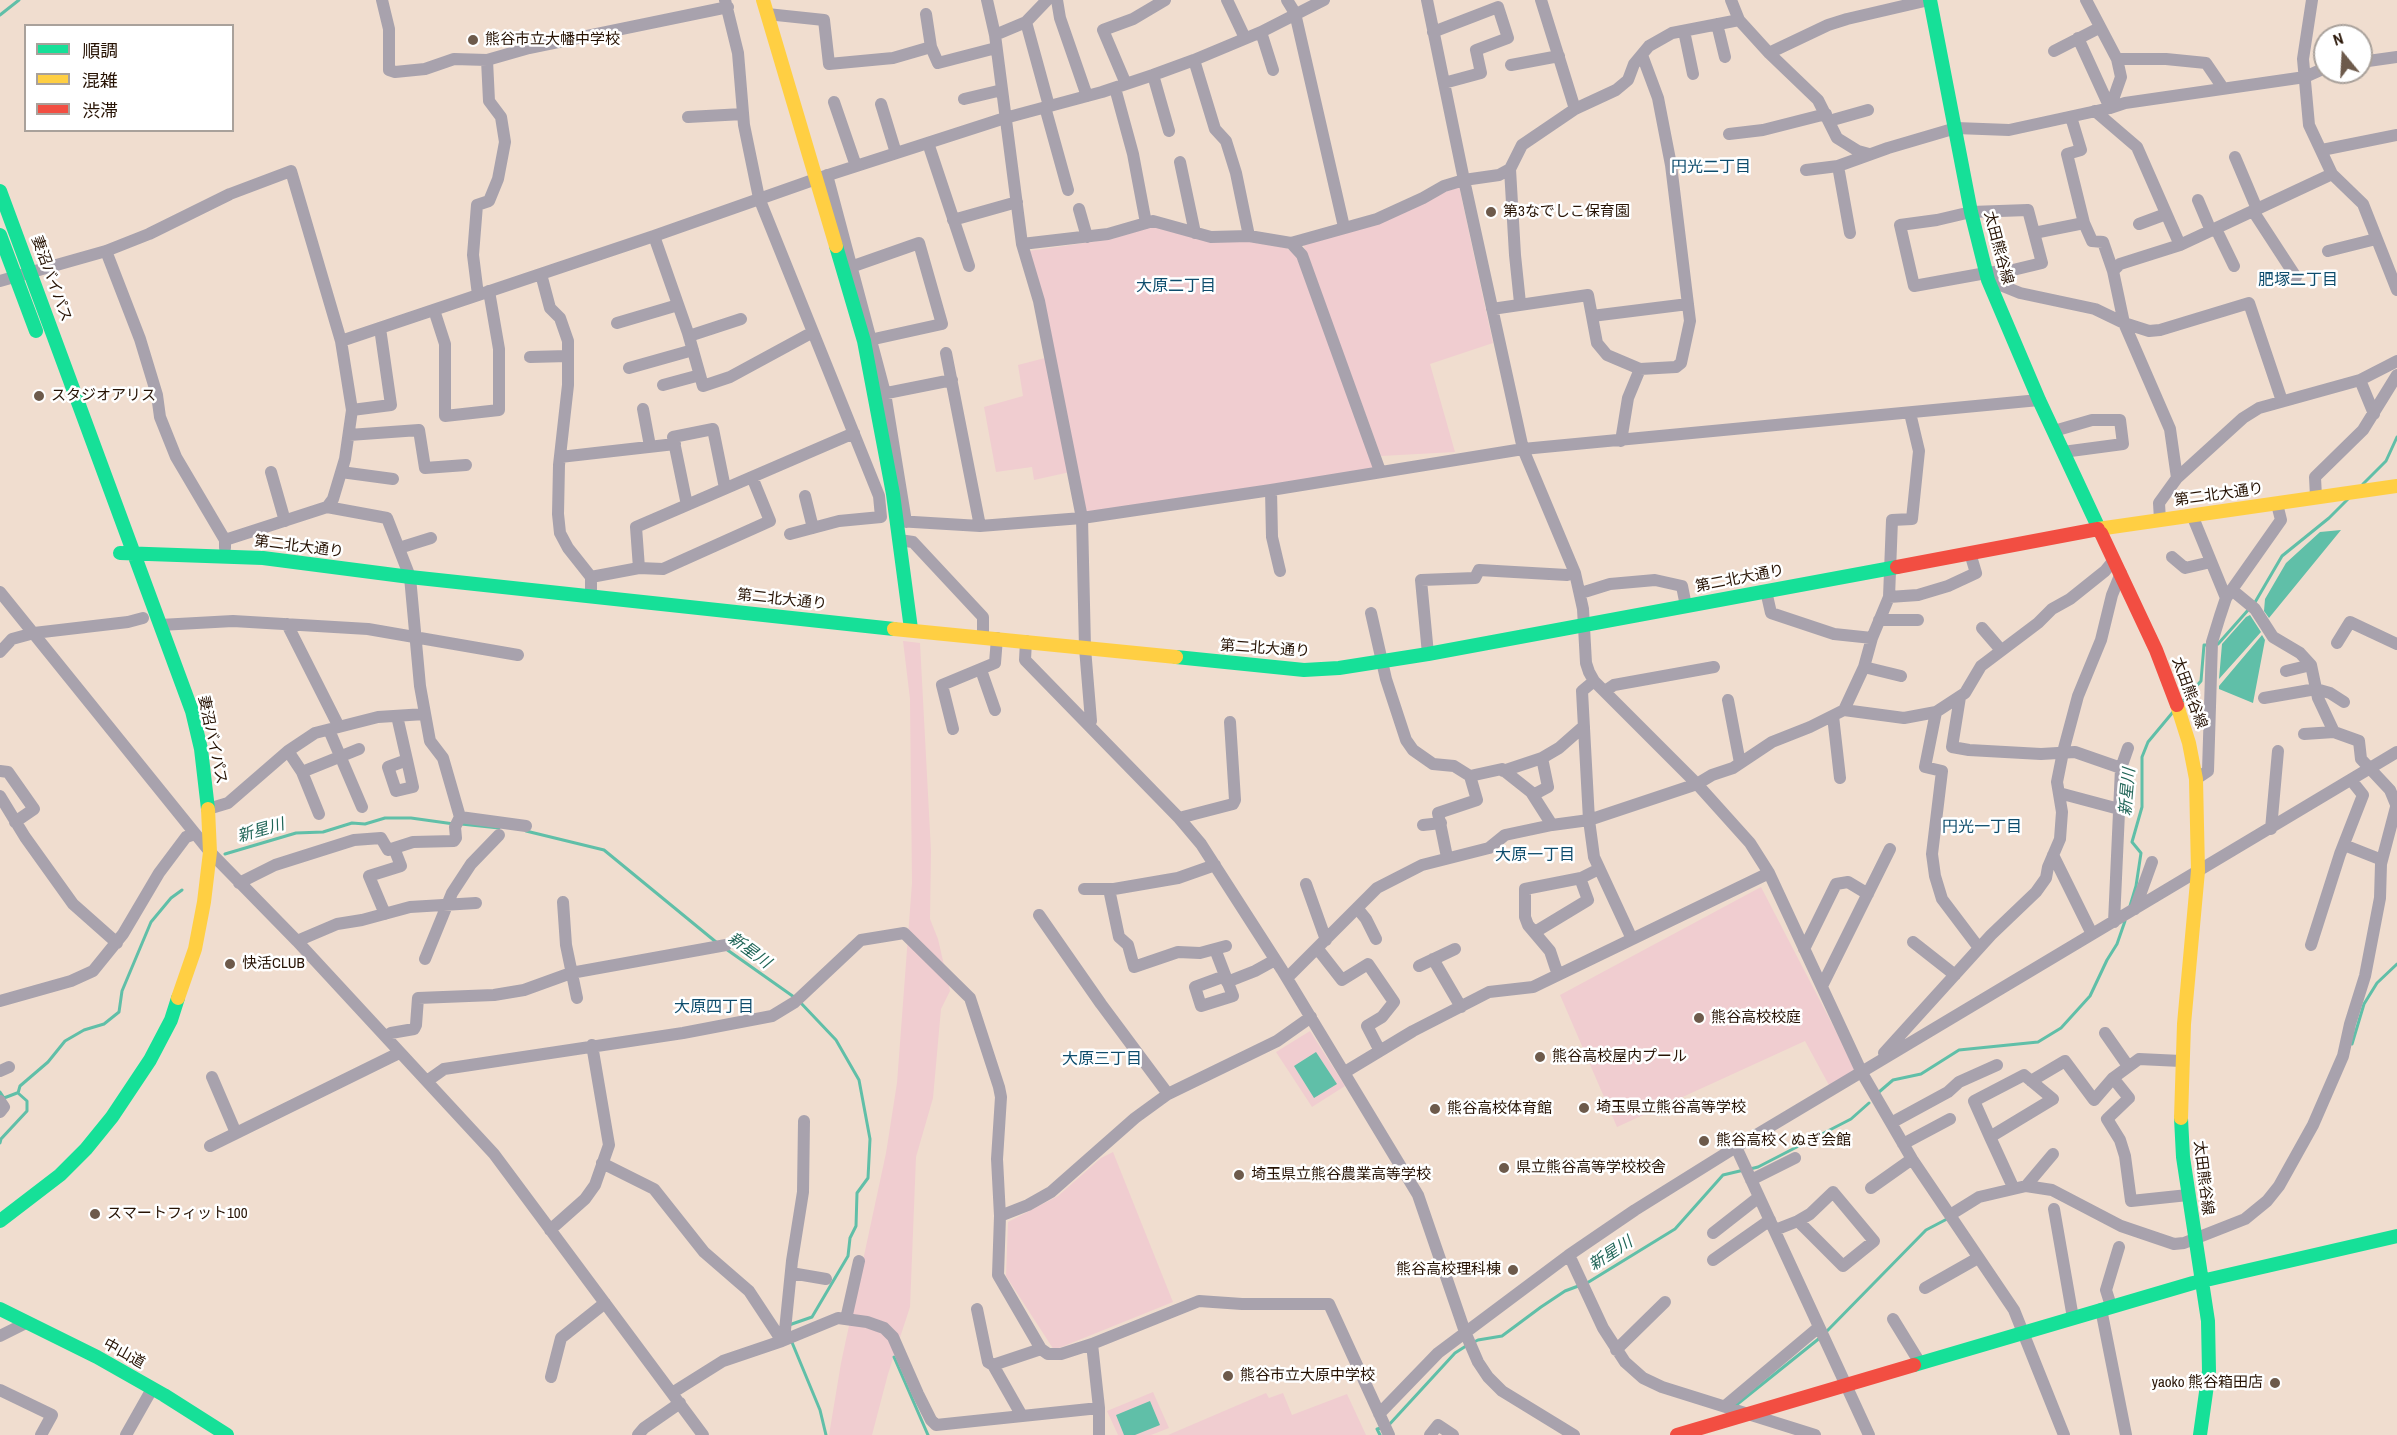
<!DOCTYPE html>
<html>
<head>
<meta charset="utf-8">
<style>
  body { margin:0 }
  #map { position:relative; width:2397px; height:1435px; overflow:hidden; background:#f0ddcf; font-family:"Archivo Narrow","Noto Sans JP",sans-serif }
  canvas { display:block }
  .legend { position:absolute; left:24px; top:24px; width:210px; height:108px; box-sizing:border-box; background:#fff; border:2px solid #a9a19b; margin:0; padding:8px 10px; list-style:none; font-size:18px; color:#271304 }
  .legend li { display:flex; align-items:center; gap:12px; height:30px }
  .legend b { width:30px; border:2px solid #a9a19b }
  .north { position:absolute; left:2313px; top:24px; width:60px; height:60px; box-sizing:border-box; background:#fff; border:2px solid #a9a19b; border-radius:50%; rotate:342deg; font-size:16px; font-weight:700; line-height:24px; text-align:center; color:#271304 }
  .north::after { content:''; display:block; margin:auto; width:21px; height:27px; background:#6d5a4b; clip-path:polygon(50% 0,100% 100%,50% 72%,0 100%) }
</style>
</head>
<body>
<div id="map">
<canvas width="2397" height="1435"></canvas>
<ul class="legend">
<li><b style="height:8px;background:#16e098"></b>順調</li>
<li><b style="height:8px;background:#ffcf43"></b>混雑</li>
<li><b style="height:8px;background:#f24e42"></b>渋滞</li>
</ul>
<div class="north">N</div>
</div>
<script>
const c = document.querySelector('canvas').getContext('2d');
c.lineJoin = 'round';
function fillPath(path, color) {
  c.fillStyle = color;
  c.fill(path, 'evenodd');
}
function poly(rows) {
  const path = new Path2D();
  for (const r of rows) {
    path.moveTo(r[0], r[1]);
    for (let i = 2; i < r.length; i += 2) path.lineTo(r[i], r[i + 1]);
  }
  return path;
}
function stroke(path, color, width, dash) {
  c.strokeStyle = color;
  c.lineWidth = width;
  c.lineCap = dash ? 'butt' : 'round';
  c.setLineDash(dash || []);
  c.stroke(path);
}
function label(font, color, halo, rows, align = 'center') {
  c.font = font + ' "Archivo Narrow","Noto Sans JP",sans-serif';
  c.lineWidth = 5;
  c.setLineDash([]);
  c.textBaseline = 'middle';
  c.strokeStyle = halo;
  c.fillStyle = color;
  for (const [text, x, y, turn = 0] of rows) {
    c.save();
    c.translate(x, y);
    c.rotate((+turn || 0) * Math.PI / 180);
    c.textAlign = isNaN(turn) ? turn : align;
    if (halo) c.strokeText(text, 0, 0);
    c.fillText(text, 0, 0);
    c.restore();
  }
}
fillPath(poly([
  [1459,186,1493,343,1430,364,1455,452,1381,456,1303,244],
  [1152,225,1286,248,1299,256,1377,468,1085,513,1029,251,1112,239],
  [1045,358,1070,472,1034,480,1032,467,996,472,984,407,1023,396,1018,365],
  [903,641,920,643,931,851,930,919,938,939,950,991,941,1009,933,1098,916,1157,910,1307,888,1374,872,1435,829,1435,841,1363,886,1153,897,1083,912,883,910,699],
  [1761,887,1856,1070,1830,1087,1805,1041,1617,1127,1560,995],
  [1310,1031,1345,1086,1312,1107,1276,1052],
  [1113,1152,1173,1302,1054,1350,1006,1276,1008,1222,1058,1196,1101,1158],
  [1153,1392,1169,1428,1151,1435,1118,1435,1107,1411],
  [1266,1393,1269,1398,1283,1393,1292,1415,1347,1394,1366,1435,1168,1435]
]), '#f0cdd0');
fillPath(poly([
  [2341,530,2269,618,2264,611,2265,599,2286,563,2320,532],
  [2250,615,2261,632,2219,679,2222,644,2246,617],
  [2262,635,2265,640,2253,703,2219,689,2219,686],
  [1316,1052,1337,1084,1314,1098,1294,1066],
  [1150,1401,1160,1425,1135,1435,1124,1435,1116,1415]
]), '#60bfa8');
stroke(poly([
  [0,15,19,0],
  [2363,484,2386,461,2397,437],
  [2254,604,2282,556,2329,518,2348,499],
  [2214,644,2218,644,2249,609],
  [2183,701,2201,681,2204,645,2208,645],
  [461,824,499,828],
  [526,831,604,850,716,942],
  [225,854,296,833,323,832,352,823,365,824,385,818,411,818,454,824],
  [2130,906,2136,886,2141,853,2132,842,2142,807,2142,757,2148,742,2173,712],
  [726,949,794,997],
  [2352,1044,2364,1004,2377,983,2397,964],
  [0,1092,4,1098,17,1093],
  [1879,1092,1893,1080,1921,1074,1959,1050,2038,1042,2061,1028,2090,996,2107,960,2117,944,2125,921],
  [0,1143,1,1139,27,1111,27,1101,18,1093,20,1086,48,1062,65,1041,84,1030,104,1024,119,1012,122,991,151,922,171,898,182,890],
  [1750,1169,1758,1167,1851,1119,1869,1103],
  [1587,1283,1675,1229,1723,1175,1744,1170],
  [789,1325,812,1317,848,1256,850,1238,856,1226,857,1193,868,1178,870,1139,859,1080,836,1040,799,1001],
  [1826,1332,1926,1230,1947,1219],
  [791,1340,820,1410,826,1435],
  [1472,1343,1478,1340,1502,1336,1541,1307,1565,1291,1581,1285],
  [894,1357,928,1435],
  [1735,1406,1821,1337],
  [1387,1427,1455,1353,1466,1346],
  [1380,1435,1377,1429,1381,1428]
]), '#60bfa8', 3);
stroke(poly([
  [382,0,389,29,389,70,395,72,425,69,454,59,487,60,529,48,728,7],
  [725,0,738,53,744,125,759,198,879,496,881,517,839,521,790,534],
  [987,0,995,35,1022,244,1039,301,1082,518,1085,648,1091,721,1089,724],
  [1057,0,1060,18,1087,96],
  [1227,0,1245,38],
  [1287,0,1295,13,1344,227],
  [1427,0,1464,180,1523,449,1575,573,1583,609,1586,663,1589,672,1594,681,1697,784,1750,843,1769,873,1862,1073,1912,1159,2014,1310,2064,1435],
  [1541,0,1575,109],
  [1731,0,1739,20,1769,53,1818,100,1837,138,1858,151,1869,154],
  [2086,0,2117,59,2121,77,2110,108],
  [2312,0,2303,59,2309,125,2332,174,2363,204,2397,290],
  [767,14,824,20,829,64,893,58,931,47],
  [926,14,931,47,938,63,996,48],
  [1026,22,1049,106],
  [1717,24,1725,57],
  [1684,31,1693,74],
  [1261,32,1273,70],
  [1433,32,1498,7,1508,38,1476,50,1481,73,1444,83],
  [995,35,1026,22,1047,0],
  [2078,38,2110,108],
  [2054,51,2099,28],
  [1769,53,1828,25,1847,19,1929,0],
  [2117,59,2166,59,2206,63,2223,88],
  [1194,60,1215,129,1226,141,1236,173,1249,236,1291,243,1302,255,1380,471],
  [2361,62,2397,57],
  [1511,65,1559,56],
  [1153,75,1169,131],
  [1126,84,1103,30,1133,19,1165,0],
  [1115,88,1133,154,1146,223],
  [964,99,1002,90],
  [834,102,856,166],
  [881,104,896,153],
  [1045,107,1068,190],
  [2095,111,2137,147,2180,245],
  [688,117,743,114],
  [2071,117,2081,150,2067,154,2084,223,2092,241,2103,242,2113,271],
  [1829,121,1868,110],
  [1729,134,1763,130,1826,114],
  [928,143,969,266],
  [2322,150,2397,135],
  [2235,157,2257,209],
  [1180,162,1195,233],
  [1838,166,1850,233],
  [1510,169,1515,255,1520,303],
  [1806,170,1838,166,1888,148,1956,128,2009,130,2110,108,2125,103,2305,77,2325,68],
  [827,175,885,393,906,522],
  [2198,200,2211,231],
  [1079,209,1087,237],
  [2028,210,2042,263,2013,270,1986,273,1914,286,1900,225,1937,220,1971,212,2028,210],
  [2253,211,2296,277],
  [953,220,1017,202],
  [2139,224,2166,214],
  [2216,229,2234,266],
  [2034,233,2084,223],
  [654,236,688,333,703,386,730,377,813,332],
  [1291,243,1377,219,1423,198,1444,186,1464,180,1499,175,1510,169,1522,145,1575,109,1616,90,1628,80,1634,64,1649,46,1672,33,1739,20],
  [1022,244,1108,234,1153,221,1211,237,1249,236],
  [106,251,140,339,157,395,160,417,176,457,225,540,225,548],
  [2328,251,2376,239],
  [845,269,919,243,942,324,865,341],
  [541,274,550,308,560,318,568,341,568,385,559,465,558,514,560,533,568,548,591,577,591,595],
  [1988,280,2020,293,2095,309,2124,323,2149,331,2160,330,2249,303,2282,401],
  [0,281,106,251,149,234,230,194,291,171,341,341,352,410,345,459,333,499,327,507,225,540],
  [478,295,473,255,477,205,489,201,498,179,505,142,501,117,489,101,487,60],
  [1492,309,1588,295,1597,343,1607,355,1640,369],
  [434,310,445,344,445,416,499,410,499,349,489,291],
  [1592,316,1688,304],
  [617,323,678,305],
  [689,336,741,319],
  [341,341,654,236,816,179,1005,118,1102,92,1153,75,1194,60,1261,32,1324,0],
  [946,353,980,526],
  [530,357,568,356],
  [629,368,693,350],
  [2360,380,2374,414],
  [663,385,700,375],
  [877,395,952,380],
  [643,409,650,446],
  [352,410,391,405,380,328],
  [2054,431,2092,420,2120,420,2123,444,2063,452],
  [349,435,419,430,425,468,466,465],
  [1621,441,1628,398,1640,369,1676,367,1681,363,1690,321,1671,165,1658,98,1642,55],
  [560,457,675,444],
  [271,472,285,521],
  [341,472,393,479],
  [2177,478,2170,429,2124,323,2113,271,2120,264,2180,245,2332,174],
  [1271,490,1272,537,1280,571],
  [805,496,813,528],
  [2316,497,2315,477,2363,430,2397,375],
  [687,505,673,437,713,429,725,488],
  [327,507,387,518,410,577,420,686,430,741,443,758,460,817,526,826],
  [2192,515,2226,598],
  [2160,520,2159,503,2177,478,2243,418,2259,408,2360,380,2397,361],
  [897,521,980,526,1082,518,1271,490,1523,449,2039,400],
  [899,540,913,542,983,617,983,637],
  [399,548,431,538],
  [2172,557,2185,568,2211,562],
  [639,568,636,527,854,433],
  [591,577,639,568,663,569,770,521,752,477],
  [2232,590,2255,609,2273,637,2300,653,2311,665,2318,698,2334,732,2359,741,2361,759,2390,790,2397,807],
  [1766,591,1771,613,1834,634,1872,638],
  [0,592,210,852,297,941,494,1154,703,1435],
  [1581,593,1610,584,1655,580,1682,586,1686,606],
  [1889,597,1918,595,1948,586,1976,573,1970,553],
  [1371,613,1386,679,1406,740,1413,750,1433,764,1454,766,1470,776,1502,769,1531,792,1552,825],
  [1879,620,1918,620],
  [287,624,339,727],
  [160,625,233,621,368,629,518,655],
  [1982,628,2001,650],
  [1026,641,1025,660,1179,818,1201,844,1282,970,1418,1195,1465,1332,1478,1362,1488,1377,1502,1391,1574,1435],
  [2337,643,2350,622,2397,644],
  [0,652,12,639,34,633,128,622,143,618],
  [1428,654,1421,580,1475,578,1479,570,1567,575,1575,573],
  [1864,667,1901,676],
  [981,670,995,710],
  [2286,671,2311,665],
  [1594,681,1582,691,1589,820,1594,857,1632,939],
  [1605,691,1614,685,1714,667],
  [1960,697,1952,747,1969,750,2041,754,2075,752,2121,768],
  [2264,698,2316,689,2330,693,2344,702],
  [1728,700,1740,763],
  [1844,710,1904,718,1936,712,1965,693,1981,666,2038,623,2052,609,2070,599,2105,571,2114,560],
  [1936,712,1925,767,1942,771,1932,854,1935,876,1942,899,1979,948],
  [397,716,407,760,413,787,396,791,388,767,407,760],
  [1833,716,1840,778],
  [953,729,942,685,995,663,997,638],
  [329,730,362,807],
  [2304,734,2334,732],
  [288,751,302,772,319,814],
  [0,771,8,772,34,809,15,822],
  [1503,771,1542,758,1559,748,1584,726],
  [302,772,359,749],
  [2196,779,2208,771,2212,642,2220,616,2226,598,2281,520,2277,504],
  [2059,793,2119,809],
  [1533,795,1548,787,1542,758],
  [0,796,25,837,73,904,117,943],
  [208,809,228,803,288,751,315,733,378,717,425,714],
  [1179,818,1233,804,1235,800,1230,722],
  [1423,825,1441,823],
  [2271,829,2278,751],
  [2344,845,2382,860],
  [2053,855,2092,934],
  [1447,857,1438,813,1477,800,1470,776],
  [239,883,275,865,354,840,381,838,388,850,413,842,454,841,456,838,455,827,460,817],
  [1306,884,1326,940],
  [1084,889,1114,889,1178,878,1215,865],
  [1109,889,1119,937,1128,945,1134,967,1178,952,1200,953,1226,946],
  [563,902,566,945,577,998],
  [1357,908,1366,919,1376,939],
  [2135,909,2152,862],
  [385,914,369,876,401,866,394,848],
  [1039,915,1101,1004,1168,1094],
  [2114,922,2121,768,2128,748],
  [1535,932,1588,900,1580,878],
  [297,941,337,924,362,920,410,907,476,903],
  [1913,942,1955,975],
  [2311,945,2340,854,2363,795,2351,780],
  [1317,948,1342,980,1368,964,1394,1002,1382,1017,1367,1026,1380,1051],
  [1215,949,1233,996,1201,1006,1195,987,1225,976],
  [1804,949,1836,884,1848,882,1868,894],
  [425,959,452,893,471,864,499,835],
  [1433,959,1461,1007],
  [1419,966,1455,949],
  [1558,975,1550,951,1528,925,1525,917,1525,889,1581,878,1599,869],
  [1287,978,1377,888,1422,865,1489,848,1505,835,1552,825,1589,820,1697,784,1712,775,1733,768,1772,742,1810,727,1844,710,1864,667,1872,638,1889,597,1892,520,1912,519,1919,451,1910,413],
  [1227,982,1255,971,1275,960],
  [1822,986,1890,849],
  [0,1001,71,981,93,971,123,934,159,873,186,837,195,834],
  [2105,1033,2128,1066],
  [386,1037,391,1033,414,1029,416,1025,418,998,494,995,524,990,571,973,726,945],
  [1884,1053,1991,935,2036,892,2046,878,2048,867,2060,839,2062,812,2057,782,2063,752,2078,696,2101,640,2112,595,2121,573],
  [0,1071,9,1067],
  [1345,1072,1413,1031,1489,992,1533,987,1769,873],
  [212,1077,236,1133],
  [2113,1078,2129,1098,2107,1119,2120,1140,2125,1156,2131,1201,2188,1195],
  [427,1081,444,1069,683,1033,772,1016,795,1002,861,940,904,933,970,998,999,1087,1001,1097,997,1159,1000,1216,998,1275,1041,1349,1048,1354,1061,1354,1092,1344,1199,1301,1242,1304,1329,1304,1389,1435],
  [2031,1081,2065,1061,2094,1100,2113,1078,2139,1059,2181,1061],
  [0,1101,4,1107,0,1112],
  [1891,1123,1948,1092,1959,1082,1997,1065],
  [1990,1137,2053,1099,2024,1075,1974,1101,1990,1137,2013,1187],
  [1903,1144,1950,1119],
  [210,1146,399,1053],
  [1736,1147,1869,1435],
  [602,1163,654,1189,704,1252,749,1291,782,1341],
  [1751,1180,1795,1158],
  [2026,1186,2053,1154],
  [1871,1188,1912,1159],
  [2054,1209,2073,1318],
  [1950,1215,1979,1197,2026,1186,2052,1190,2121,1226,2174,1244,2184,1243,2245,1219,2267,1201,2279,1186,2313,1125,2343,1056,2350,1024,2365,976,2380,898,2381,864,2396,807],
  [1000,1216,1028,1205,1051,1192,1135,1118,1168,1094,1277,1041,1311,1017],
  [550,1230,585,1199,595,1185,609,1145,592,1045],
  [1775,1230,1798,1221,1810,1214,1833,1192,1874,1241,1843,1266,1798,1221],
  [1713,1233,1759,1197],
  [1569,1255,1603,1328,1625,1362,1643,1378,1662,1387,1815,1435],
  [1713,1260,1770,1220],
  [791,1273,826,1279],
  [1925,1288,1978,1258],
  [2111,1306,2106,1290,2119,1247],
  [977,1309,988,1362,993,1365],
  [2101,1309,2126,1435],
  [846,1319,859,1261],
  [1893,1319,1920,1363],
  [0,1336,26,1323],
  [784,1340,792,1261,803,1192,804,1121],
  [1092,1344,1099,1408,1099,1435],
  [1616,1350,1665,1302],
  [551,1377,561,1338,605,1303],
  [0,1390,52,1415,41,1435],
  [672,1393,723,1361,782,1341,838,1318,867,1322,884,1328,893,1337,918,1394,931,1420,936,1425,1099,1408],
  [1725,1406,1819,1327],
  [1379,1414,1438,1353,1569,1255,1635,1210,1736,1147,2397,752],
  [1022,1416,993,1365,1041,1349],
  [126,1435,152,1389],
  [638,1435,644,1428,680,1403],
  [1430,1435,1438,1425,1453,1435]
]), '#a8a2ad', 12);
stroke(poly([
  [1930,0,1971,212,1988,280,2039,400,2101,533],
  [0,191,192,711,201,749,208,809],
  [0,235,36,331],
  [836,246,864,341,893,494,911,629],
  [120,553,263,558,410,577,894,629],
  [1176,657,1304,670,1339,668,1428,654,1897,567],
  [2181,1118,2183,1157,2208,1321,2209,1371,2200,1435],
  [0,1221,60,1175,86,1149,112,1117,150,1060,171,1020,178,998],
  [0,1309,97,1357,164,1395,227,1435],
  [1914,1365,2193,1283,2397,1236]
]), '#16e098', 14);
stroke(poly([
  [763,0,836,246],
  [2098,529,2397,486],
  [894,629,1176,657],
  [2177,705,2189,743,2196,779,2198,871,2184,1024,2181,1118],
  [178,998,195,949,204,902,210,852,208,809]
]), '#ffcf43', 14);
stroke(poly([
  [2101,533,2156,650,2177,705],
  [1897,567,2098,529],
  [1677,1435,1914,1365]
]), '#f24e42', 14);
for (const [x, y, r, color] of [
  [473,40,6,"#6d5a4b"],
  [1491,212,6,"#6d5a4b"],
  [39,396,6,"#6d5a4b"],
  [230,964,6,"#6d5a4b"],
  [1699,1018,6,"#6d5a4b"],
  [1540,1057,6,"#6d5a4b"],
  [1584,1108,6,"#6d5a4b"],
  [1435,1109,6,"#6d5a4b"],
  [1704,1141,6,"#6d5a4b"],
  [1504,1168,6,"#6d5a4b"],
  [1239,1175,6,"#6d5a4b"],
  [95,1214,6,"#6d5a4b"],
  [1513,1270,6,"#6d5a4b"],
  [1228,1376,6,"#6d5a4b"],
  [2275,1383,6,"#6d5a4b"]
]) {
  const dot = new Path2D();
  dot.arc(x, y, r, 0, 2 * Math.PI);
  c.fillStyle = color;
  c.fill(dot);
  stroke(dot, '#fff', 2);
}
label('15px', '#271304', '#fff', [
  ["熊谷市立大幡中学校",485,40],
  ["第3なでしこ保育園",1503,212],
  ["スタジオアリス",51,396],
  ["快活CLUB",242,964],
  ["熊谷高校校庭",1711,1018],
  ["熊谷高校屋内プール",1552,1057],
  ["埼玉県立熊谷高等学校",1596,1108],
  ["熊谷高校体育館",1447,1109],
  ["熊谷高校くぬぎ会館",1716,1141],
  ["県立熊谷高等学校校舎",1516,1168],
  ["埼玉県立熊谷農業高等学校",1251,1175],
  ["スマートフィット100",107,1214],
  ["熊谷高校理科棟",1501,1270,"right"],
  ["熊谷市立大原中学校",1240,1376],
  ["yaoko 熊谷箱田店",2263,1383,"right"]
], 'left');
label('15px', '#271304', '#fff', [
  ["太田熊谷線",1998,248,75],
  ["妻沼バイパス",51,279,70],
  ["第二北大通り",2219,495,-8],
  ["第二北大通り",299,547,7],
  ["第二北大通り",1740,579,-11],
  ["第二北大通り",782,600,6],
  ["第二北大通り",1265,649,4],
  ["太田熊谷線",2189,693,70],
  ["妻沼バイパス",212,740,78],
  ["太田熊谷線",2203,1178,83],
  ["中山道",124,1354,29]
]);
label('16px', '#0e4d6d', '#fff', [
  ["円光二丁目",1711,168],
  ["肥塚二丁目",2298,281],
  ["大原二丁目",1176,287],
  ["円光一丁目",1982,828],
  ["大原一丁目",1535,856],
  ["大原四丁目",714,1008],
  ["大原三丁目",1102,1060]
]);
label('italic 16px', '#206557', '#fff', [
  ["新星川",2128,792,-85],
  ["新星川",261,831,-16],
  ["新星川",749,951,36],
  ["新星川",1611,1254,-33]
]);
</script>
</body>
</html>
